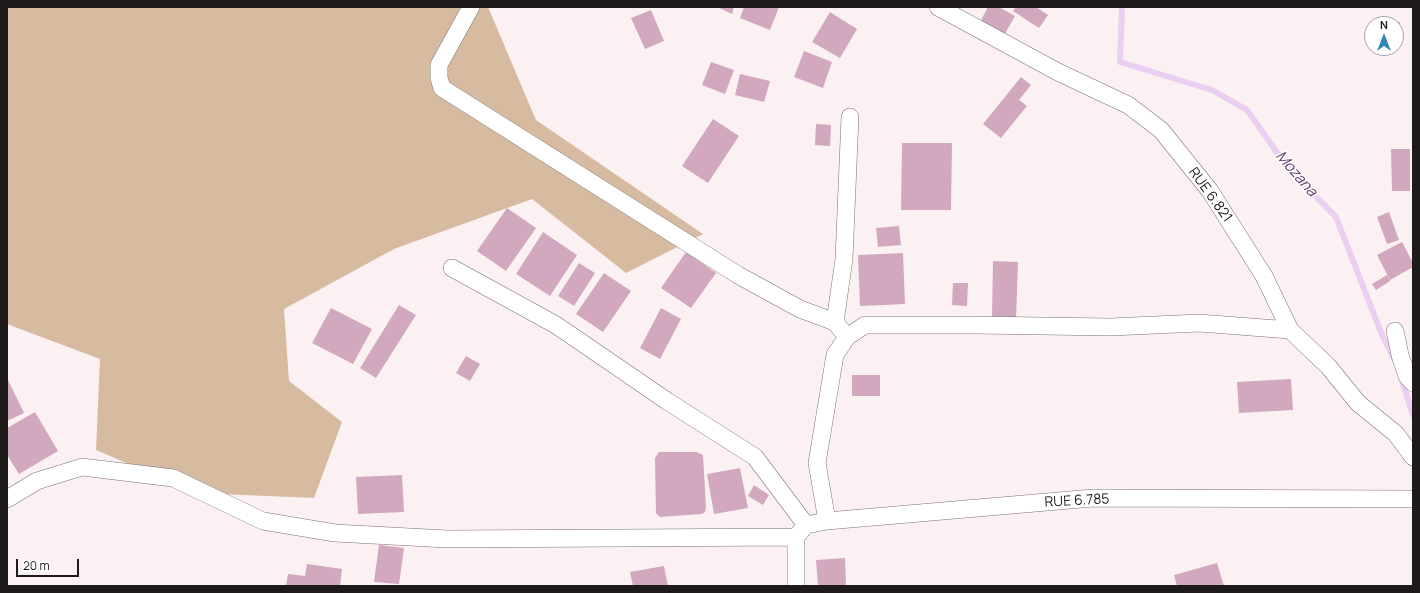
<!DOCTYPE html>
<html>
<head>
<meta charset="utf-8">
<style>
  body { margin:0 }
  #map { position:relative; width:1420px; height:593px; overflow:hidden; background:#fcf1f2; font-family:Manrope,sans-serif }
  canvas { display:block }
  .frame { position:absolute; inset:0; border:8px solid #1e1a1a; pointer-events:none }
  .north { position:absolute; left:1364px; top:16px; width:40px; height:40px; box-sizing:border-box; background:#fff; border:1px solid #a5a3a3; border-radius:50%; rotate:0deg; font-size:11px; font-weight:700; line-height:16px; text-align:center; color:#1e1a1a }
  .north::after { content:''; display:block; margin:auto; width:14px; height:18px; background:#3285b5; clip-path:polygon(50% 0,100% 100%,50% 72%,0 100%) }
  .scale { position:absolute; left:16px; top:559px; width:63px; height:18px; box-sizing:border-box; border:2px solid #1e1a1a; border-top:0; padding-left:5px; font-size:12px; line-height:14px; white-space:nowrap; color:#1e1a1a; -webkit-text-stroke:3px #fff; paint-order:stroke }
</style>
</head>
<body>
<div id="map">
<canvas width="1420" height="593"></canvas>
<div class="frame"></div>
<div class="north">N</div>
<div class="scale">20 m</div>
</div>
<script>
const c = document.querySelector('canvas').getContext('2d');
c.lineJoin = 'round';
function fillPath(path, color) {
  c.fillStyle = color;
  c.fill(path, 'evenodd');
}
function poly(rows) {
  const path = new Path2D();
  for (const r of rows) {
    path.moveTo(r[0], r[1]);
    for (let i = 2; i < r.length; i += 2) path.lineTo(r[i], r[i + 1]);
  }
  return path;
}
function stroke(path, color, width, dash) {
  c.strokeStyle = color;
  c.lineWidth = width;
  c.lineCap = dash ? 'butt' : 'round';
  c.setLineDash(dash || []);
  c.stroke(path);
}
function label(font, color, halo, rows, align = 'center') {
  c.font = font + ' Manrope,sans-serif';
  c.lineWidth = 3.5;
  c.setLineDash([]);
  c.textBaseline = 'middle';
  c.strokeStyle = halo;
  c.fillStyle = color;
  for (const [text, x, y, turn = 0] of rows) {
    c.save();
    c.translate(x, y);
    c.rotate((+turn || 0) * Math.PI / 180);
    c.textAlign = isNaN(turn) ? turn : align;
    if (halo) c.strokeText(text, 0, 0);
    c.fillText(text, 0, 0);
    c.restore();
  }
}
fillPath(poly([
  [7,7,488,7,536,120,703,234,626,273,532,199,394,249,284,309,289,381,342,422,314,498,196,493,96,450,100,359,7,324]
]), '#d7bba1');
stroke(poly([
  [1122,7,1120,62,1212,90,1247,110,1288,168,1336,217,1382,335,1394,359],
  [1401,378,1413,415]
]), '#eacff3', 6);
fillPath(poly([
  [717,7,734,7,732,14],
  [744,7,779,7,770,30,740,18],
  [988,7,999,7,1015,16,1003,37,980,22],
  [1016,7,1036,7,1048,15,1039,28,1013,11],
  [651,10,664,41,645,49,631,18],
  [830,12,857,29,840,58,812,42],
  [1400,22,1401,47,1396,47,1396,24,1384,24,1384,23],
  [804,51,832,62,823,88,794,77],
  [711,62,734,70,725,94,702,85],
  [740,74,770,81,764,102,735,95],
  [1021,77,1031,85,1019,100,1027,106,1001,138,983,124],
  [713,119,739,136,708,183,682,166],
  [816,124,831,125,830,146,815,145],
  [902,143,952,143,951,210,901,210],
  [1391,149,1410,149,1410,191,1392,191],
  [507,208,536,228,506,271,477,251],
  [1389,212,1399,240,1387,244,1377,217],
  [899,226,901,245,878,247,876,228],
  [543,232,577,255,550,296,516,274],
  [1402,242,1413,263,1413,267,1390,280,1377,255],
  [686,252,716,273,691,308,661,288],
  [903,253,905,304,860,306,858,255],
  [993,261,1018,262,1016,319,992,319],
  [579,263,595,273,574,306,558,296],
  [604,273,631,291,603,332,576,314],
  [1387,275,1390,281,1376,290,1372,284],
  [953,283,968,283,967,306,952,305],
  [399,305,416,315,376,378,360,368],
  [331,308,372,329,353,364,312,343],
  [661,308,681,319,660,359,640,348],
  [466,356,480,364,470,381,456,373],
  [852,375,880,375,880,396,852,396],
  [7,378,24,413,7,421],
  [1291,379,1293,410,1239,413,1237,382],
  [35,412,58,451,19,474,7,455,7,428],
  [659,452,697,452,703,455,706,507,705,512,702,514,660,517,656,513,655,458],
  [740,468,748,508,714,514,707,474],
  [402,475,404,512,358,514,356,477],
  [754,485,769,495,763,505,748,496],
  [379,545,404,548,399,584,374,582],
  [845,558,846,586,818,586,816,560],
  [1217,563,1224,586,1177,586,1174,575],
  [307,564,342,569,340,586,286,586,288,574,305,576],
  [664,566,668,586,633,586,630,572]
]), '#d1a8be');
const minor = poly([
  [471,7,439,65,439,78,442,88,738,275,800,309,835,322,847,337],
  [938,7,1058,72,1128,105,1161,130,1210,191,1264,276,1290,330,1328,366,1358,403,1396,434,1413,457],
  [452,268,556,325,667,401,755,457,806,525],
  [835,322,844,259,850,117],
  [1395,331,1400,355,1407,376,1413,383],
  [7,499,37,481,82,467,173,478,263,521,335,533,447,539,796,537],
  [827,521,817,463,835,355,847,337,865,325,975,325,1111,327,1199,323,1290,330],
  [796,586,796,537,806,525,827,521,1093,498,1413,499]
]);
stroke(minor, '#7b7172', 18);
stroke(minor, '#fff', 17);
label('14px', '#1e1a1a', '#fff', [
  ["RUE 6.821",1210,195,54],
  ["RUE 6.785",1077,501,-3]
]);
label('italic 15px', '#5e3b69', '#fff', [
  ["Mozana",1296,174,49]
]);
</script>
</body>
</html>
